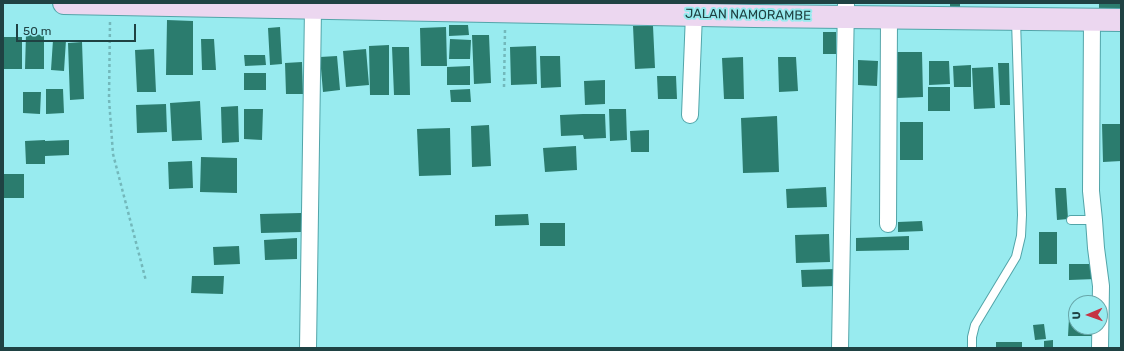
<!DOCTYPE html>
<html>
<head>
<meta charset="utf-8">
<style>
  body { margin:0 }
  #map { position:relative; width:1124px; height:351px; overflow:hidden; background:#98ebef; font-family:Rubik,sans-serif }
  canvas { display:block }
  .frame { position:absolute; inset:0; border:4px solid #1f4243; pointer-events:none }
  .north { position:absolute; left:1068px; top:295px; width:40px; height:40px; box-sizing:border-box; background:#98ebef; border:1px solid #68a7aa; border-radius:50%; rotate:268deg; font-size:11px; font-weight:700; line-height:16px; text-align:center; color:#1f4243 }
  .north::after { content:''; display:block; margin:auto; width:14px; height:18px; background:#c53444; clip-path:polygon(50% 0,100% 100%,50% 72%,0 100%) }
  .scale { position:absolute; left:16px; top:24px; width:120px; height:18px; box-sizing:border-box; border:2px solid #1f4243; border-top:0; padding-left:5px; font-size:12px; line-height:14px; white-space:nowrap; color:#1f4243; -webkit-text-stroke:3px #98ebef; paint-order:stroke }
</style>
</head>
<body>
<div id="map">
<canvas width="1124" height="351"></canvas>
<div class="frame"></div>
<div class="north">U</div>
<div class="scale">50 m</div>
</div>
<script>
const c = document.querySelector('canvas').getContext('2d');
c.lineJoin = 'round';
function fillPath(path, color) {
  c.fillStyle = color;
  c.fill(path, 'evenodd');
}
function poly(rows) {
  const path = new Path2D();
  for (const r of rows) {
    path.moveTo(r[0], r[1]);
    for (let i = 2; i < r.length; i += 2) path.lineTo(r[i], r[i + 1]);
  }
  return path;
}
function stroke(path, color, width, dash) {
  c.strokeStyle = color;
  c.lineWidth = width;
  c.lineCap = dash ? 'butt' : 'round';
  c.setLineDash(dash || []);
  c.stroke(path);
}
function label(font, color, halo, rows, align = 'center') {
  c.font = font + ' Rubik,sans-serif';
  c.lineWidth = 4;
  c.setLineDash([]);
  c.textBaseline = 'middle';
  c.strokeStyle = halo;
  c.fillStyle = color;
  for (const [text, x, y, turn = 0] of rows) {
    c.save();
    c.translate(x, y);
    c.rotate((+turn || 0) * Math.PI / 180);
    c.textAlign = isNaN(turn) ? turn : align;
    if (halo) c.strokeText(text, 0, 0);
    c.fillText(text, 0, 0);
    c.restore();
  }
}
fillPath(poly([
  [950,3,960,3,960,8,950,7],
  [1099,3,1121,3,1121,11,1099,10],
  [167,20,193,21,193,75,166,75],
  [449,25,468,25,469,35,449,36],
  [633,26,653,26,655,68,635,69],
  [280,27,282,64,270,65,268,28],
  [446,27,447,66,421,66,420,28],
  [823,32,836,32,836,54,823,54],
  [26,34,44,35,44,69,25,69],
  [472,35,489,35,491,83,474,84],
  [3,37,22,37,22,69,3,69],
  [201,39,214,39,216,70,202,70],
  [450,39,471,40,470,59,449,59],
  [53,40,66,40,64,71,51,70],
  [82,42,84,99,70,100,68,43],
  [389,45,389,95,370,95,369,46],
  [536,46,537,84,511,85,510,47],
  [392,47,409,47,410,95,394,95],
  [154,49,156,92,137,92,135,50],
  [366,49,369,85,346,87,343,51],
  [896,52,922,52,923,97,897,98],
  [244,55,265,55,266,65,245,66],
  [337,56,340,90,323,92,320,57],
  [540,56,560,56,561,87,541,88],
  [743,57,744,99,724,99,722,58],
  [778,57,796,57,798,91,779,92],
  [858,60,878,61,877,86,858,85],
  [929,61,949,61,950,84,929,85],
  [302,62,303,94,286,94,285,63],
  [998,63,1009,63,1010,105,1000,105],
  [971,65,971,87,954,87,953,66],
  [470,66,470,85,447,85,447,67],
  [993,67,995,108,974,109,972,68],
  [244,73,266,73,266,90,244,90],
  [657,76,676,76,677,99,658,99],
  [605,80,605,104,585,105,584,81],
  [928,87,950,87,950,111,928,111],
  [46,89,63,89,64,113,46,114],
  [470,89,471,102,451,102,450,90],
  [23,92,41,92,40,114,23,113],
  [200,101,202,140,172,141,170,103],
  [166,104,167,132,137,133,136,105],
  [238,106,239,142,222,143,221,107],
  [244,109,263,109,262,140,244,139],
  [609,109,626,109,627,140,610,141],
  [583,114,605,114,606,138,584,139,583,135,561,136,560,115],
  [777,116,779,172,743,173,741,118],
  [900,122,923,122,923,160,900,160],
  [1102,124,1121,124,1121,161,1103,162],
  [489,125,491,166,472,167,471,126],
  [450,128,451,175,419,176,417,129],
  [649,130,649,152,631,152,630,131],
  [45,140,45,141,69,140,69,155,45,156,45,164,26,164,25,141],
  [576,146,577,170,545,172,543,148],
  [201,157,237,158,237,193,200,192],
  [192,161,193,188,169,189,168,162],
  [3,174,24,174,24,198,3,198],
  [826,187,827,207,787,208,786,189],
  [1055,188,1066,188,1068,219,1057,220],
  [301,213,301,232,261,233,260,214],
  [528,214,529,225,495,226,495,215],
  [922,221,923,231,898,232,898,222],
  [540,223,565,223,565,246,540,246],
  [1039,232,1057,232,1057,264,1039,264],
  [829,234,830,262,796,263,795,235],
  [909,236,909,250,856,251,856,238],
  [297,238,297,259,265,260,264,240],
  [239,246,240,264,214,265,213,247],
  [1069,264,1096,264,1096,279,1069,280],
  [836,269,836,286,802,287,801,270],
  [192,276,224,276,223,294,191,293],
  [1069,318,1076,318,1076,327,1095,327,1095,336,1068,336],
  [1044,324,1046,339,1035,340,1033,325],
  [1053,340,1053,348,1044,348,1044,341],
  [996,342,1022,342,1022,348,996,348]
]), '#2b7c6e');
const lane = poly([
  [1071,220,1094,220],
  [972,348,972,337,975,325,1016,257,1021,236,1022,215,1016,20]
]);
const street = poly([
  [1092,20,1091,191,1094,220,1096,248,1101,286,1100,348],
  [690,115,694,14],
  [888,224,889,18],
  [308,348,313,8],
  [840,348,846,3]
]);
const secondary = poly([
  [64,3,754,16,1121,20]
]);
stroke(lane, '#52a5a9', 10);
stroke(street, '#52a5a9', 18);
stroke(secondary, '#52a5a9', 24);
stroke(poly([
  [110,22,109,99,113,154,146,281],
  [504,87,505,30]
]), '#73b8bb', 2.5, [3, 3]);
stroke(lane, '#fff', 8);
stroke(street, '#fff', 16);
stroke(secondary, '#ecd7f0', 22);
label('13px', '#1f4243', '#98ebef', [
  ["JALAN NAMORAMBE",748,15,1]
]);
</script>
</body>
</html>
